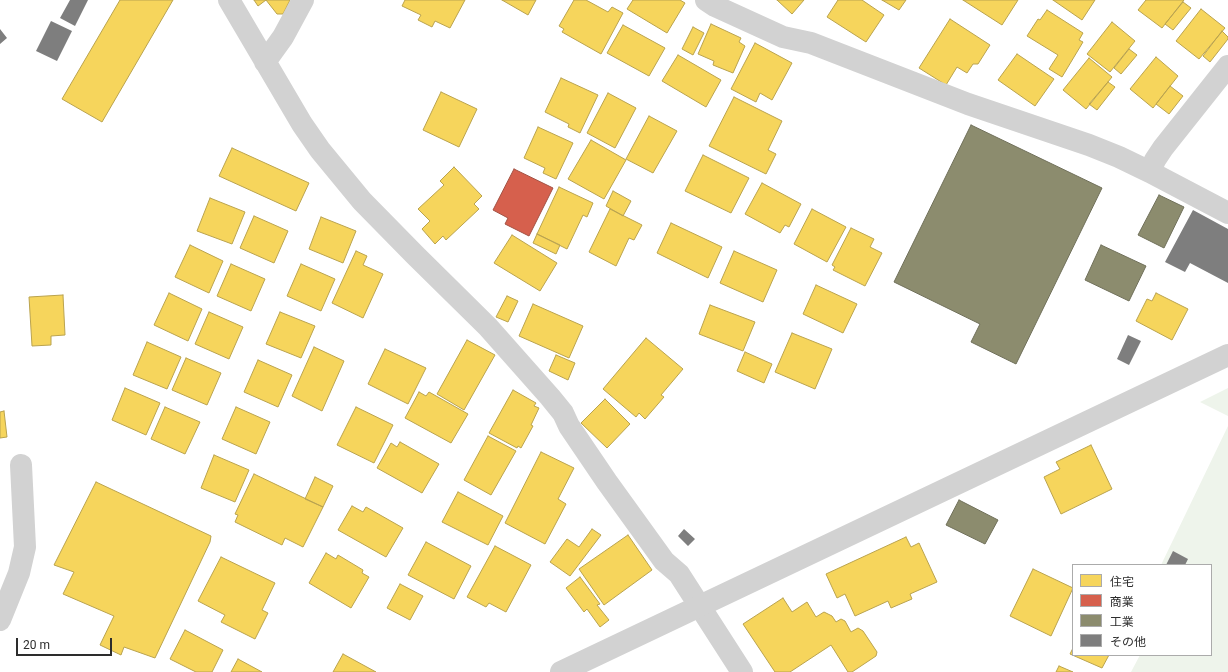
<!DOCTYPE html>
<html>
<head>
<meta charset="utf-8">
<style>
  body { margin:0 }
  #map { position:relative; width:1228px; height:672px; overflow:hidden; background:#fff; font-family:Roboto,"Noto Sans JP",sans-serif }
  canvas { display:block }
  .legend { position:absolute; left:1072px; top:564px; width:140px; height:92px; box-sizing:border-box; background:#fff; border:1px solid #ababab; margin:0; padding:5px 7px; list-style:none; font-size:12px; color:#2d2d2d }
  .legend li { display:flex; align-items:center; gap:8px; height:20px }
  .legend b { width:20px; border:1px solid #ababab }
  .scale { position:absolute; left:16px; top:638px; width:96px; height:18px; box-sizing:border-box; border:2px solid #2d2d2d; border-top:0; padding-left:5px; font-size:12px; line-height:14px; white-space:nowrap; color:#2d2d2d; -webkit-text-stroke:3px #fff; paint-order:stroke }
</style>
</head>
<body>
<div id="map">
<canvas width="1228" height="672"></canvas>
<ul class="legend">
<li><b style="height:11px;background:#f6d55c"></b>住宅</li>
<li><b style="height:11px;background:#d6604d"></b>商業</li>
<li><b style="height:11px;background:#8c8c6e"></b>工業</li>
<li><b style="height:11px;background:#7e7e7e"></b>その他</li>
</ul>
<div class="scale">20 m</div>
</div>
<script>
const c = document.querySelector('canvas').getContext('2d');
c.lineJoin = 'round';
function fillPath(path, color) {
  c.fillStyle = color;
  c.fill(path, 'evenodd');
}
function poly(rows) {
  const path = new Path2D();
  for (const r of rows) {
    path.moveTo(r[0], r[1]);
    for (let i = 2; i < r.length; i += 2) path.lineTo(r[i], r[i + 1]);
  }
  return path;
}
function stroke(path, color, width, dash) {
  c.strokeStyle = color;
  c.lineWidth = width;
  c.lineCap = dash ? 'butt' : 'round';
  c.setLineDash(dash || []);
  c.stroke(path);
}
fillPath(poly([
  [1228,388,1228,416,1200,402],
  [1228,426,1228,672,1131,672,1140,655,1211,655,1211,565,1161,565]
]), '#eef4eb');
const homes = poly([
  [120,0,173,0,102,122,62,99,120,0],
  [254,0,290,0,283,14,277,14,266,0,258,6,254,0],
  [405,0,465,0,450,28,435,21,432,27,418,20,421,15,402,6,405,0],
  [502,0,536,0,528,15,502,0],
  [574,0,586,0,608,12,612,7,623,13,601,54,562,32,564,29,559,26,574,0],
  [633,0,680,0,685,3,667,33,627,9,633,0],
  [777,0,804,0,792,14,777,0],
  [838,0,862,0,884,15,866,42,827,17,838,0],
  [882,0,906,0,899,10,882,0],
  [963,0,1018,0,1002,25,963,0],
  [1053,0,1095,0,1082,20,1053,0],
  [1146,0,1184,0,1162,28,1138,10,1146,0],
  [1183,2,1191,8,1173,30,1165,24,1183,2],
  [1201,9,1225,28,1199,59,1176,41,1201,9],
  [1047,10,1083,33,1079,40,1083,42,1062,77,1049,69,1058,55,1027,36,1038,19,1040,20,1047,10],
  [950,19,990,45,978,64,973,64,967,73,957,67,946,85,919,68,950,19],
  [1112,22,1135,41,1110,72,1087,54,1112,22],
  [711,24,741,38,739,42,745,46,733,73,713,65,714,61,698,54,711,24],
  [623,25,665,48,649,76,607,53,623,25],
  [693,27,704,33,693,55,682,49,693,27],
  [1222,31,1228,37,1228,39,1210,62,1203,56,1222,31],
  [755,43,792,63,772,100,760,93,756,102,731,89,755,43],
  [1129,49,1137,55,1121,74,1114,68,1129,49],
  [1017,54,1054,79,1035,106,998,80,1017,54],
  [678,55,721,80,706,107,662,81,678,55],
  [1156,57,1178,76,1153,108,1130,89,1156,57],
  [1089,58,1112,77,1086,109,1063,90,1089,58],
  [561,78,598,95,580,133,568,127,569,124,545,112,561,78],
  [1108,82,1115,87,1097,110,1089,104,1108,82],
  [1170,86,1183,96,1169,114,1156,104,1170,86],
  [441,92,477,109,459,147,423,130,441,92],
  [608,93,636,108,615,148,587,133,608,93],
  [734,97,782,121,768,150,776,154,766,174,709,146,734,97],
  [649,116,677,131,653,173,626,159,649,116],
  [538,127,573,143,556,179,543,173,545,168,524,158,538,127],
  [591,140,626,160,604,199,568,179,591,140],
  [232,148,309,183,296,211,219,176,232,148],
  [703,155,749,178,731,213,685,191,703,155],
  [454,167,482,196,474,204,479,209,446,240,443,236,435,244,422,229,430,221,418,209,444,185,440,181,454,167],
  [762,183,801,204,789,227,785,225,780,233,745,214,762,183],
  [559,187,593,203,587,217,583,215,567,249,537,234,559,187],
  [613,191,631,201,623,216,606,206,613,191],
  [210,198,245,212,232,244,197,231,210,198],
  [610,209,642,225,634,240,629,238,616,266,589,252,610,209],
  [812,209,846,227,827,262,794,244,812,209],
  [254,216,288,231,274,263,240,248,254,216],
  [321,217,356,231,343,263,309,249,321,217],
  [671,223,722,247,708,278,657,253,671,223],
  [851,228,874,239,870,247,882,253,865,286,833,270,835,267,832,265,851,228],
  [537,234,560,245,556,254,533,243,537,234],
  [512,235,557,263,540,291,494,263,512,235],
  [190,245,223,261,209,293,175,277,190,245],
  [356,251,367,256,363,265,383,274,363,318,332,303,356,251],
  [734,251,777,270,763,302,720,283,734,251],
  [231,264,265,279,251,311,217,296,231,264],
  [301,264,335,279,321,311,287,296,301,264],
  [816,285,857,304,843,333,803,314,816,285],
  [169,293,202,309,188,341,154,325,169,293],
  [1156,293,1188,309,1172,340,1136,321,1147,299,1152,301,1156,293],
  [63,295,65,335,51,336,51,345,32,346,29,297,63,295],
  [507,296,518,301,508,322,496,317,507,296],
  [533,304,583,326,569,358,519,336,533,304],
  [710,305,755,322,743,351,699,334,710,305],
  [209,312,243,327,229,359,195,344,209,312],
  [280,312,315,326,301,358,266,344,280,312],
  [792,333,832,349,815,389,775,372,792,333],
  [646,338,683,369,661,395,664,397,645,419,639,413,636,417,603,389,646,338],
  [467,340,495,355,464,410,437,394,467,340],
  [147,342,181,357,167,389,133,375,147,342],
  [314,347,344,361,322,411,292,396,314,347],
  [385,349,426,368,408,404,368,384,385,349],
  [745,352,772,364,764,383,737,371,745,352],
  [556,355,575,363,568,380,549,371,556,355],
  [186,358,221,373,207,405,172,390,186,358],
  [258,360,292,375,278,407,244,392,258,360],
  [125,388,160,403,146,435,112,420,125,388],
  [513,390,536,403,534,406,539,408,531,425,533,426,521,448,518,446,517,448,489,433,513,390],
  [419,392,426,396,429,392,468,414,451,443,405,418,419,392],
  [605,399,630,424,607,448,581,423,605,399],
  [165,407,200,422,185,454,151,439,165,407],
  [236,407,270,422,256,454,222,439,236,407],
  [356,407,393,425,374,463,337,445,356,407],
  [4,411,7,437,0,438,0,412,4,411],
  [488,436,516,451,491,495,464,480,488,436],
  [400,442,439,464,422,493,377,468,391,443,397,447,400,442],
  [1091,445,1112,489,1061,514,1044,477,1060,469,1056,462,1091,445],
  [541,452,574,468,558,499,566,504,545,544,505,523,541,452],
  [214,455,249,470,235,502,201,488,214,455],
  [254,474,323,507,303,547,285,538,282,545,235,522,238,515,235,514,254,474],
  [315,477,333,486,323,507,305,499,315,477],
  [96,482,211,536,210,542,155,658,124,647,121,655,100,645,114,616,63,594,74,572,54,565,96,482],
  [458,492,503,516,488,545,442,522,458,492],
  [352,506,363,512,366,507,403,528,386,557,338,530,352,506],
  [592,529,601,535,570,576,550,562,567,539,579,547,592,529],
  [628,535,652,570,604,605,579,569,628,535],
  [906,537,911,547,919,543,937,582,910,594,912,599,891,608,888,601,855,616,845,594,837,598,826,574,906,537],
  [426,542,471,566,454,599,408,575,426,542],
  [495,546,531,565,506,612,489,603,486,607,467,597,495,546],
  [326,553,336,559,338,555,363,570,362,573,369,577,351,608,309,583,326,553],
  [221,557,275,583,262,610,268,613,255,639,221,622,225,615,198,601,221,557],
  [1033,569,1073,588,1051,636,1010,616,1033,569],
  [580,577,600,604,597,605,609,620,600,627,587,609,584,612,566,588,580,577],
  [400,584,423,596,410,620,387,608,400,584],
  [783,598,792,612,807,602,816,617,824,612,832,616,836,622,841,619,845,621,851,632,858,628,863,631,877,652,876,656,852,672,848,672,831,645,790,672,775,672,743,624,783,598],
  [185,630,223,650,212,672,196,672,170,659,185,630],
  [1073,648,1073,655,1109,655,1102,668,1070,654,1073,648],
  [343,654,376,672,333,672,343,654],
  [238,659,262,672,231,672,238,659],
  [1059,666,1073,672,1056,672,1059,666]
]);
fillPath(homes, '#f6d55c');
stroke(homes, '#baa34e', 1);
const shops = poly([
  [514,169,553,188,529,236,505,224,508,218,493,210,514,169]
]);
fillPath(shops, '#d6604d');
stroke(shops, '#a35143', 1);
const industry = poly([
  [971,125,1102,188,1016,364,971,342,980,324,894,282,971,125],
  [1159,195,1184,207,1164,248,1138,235,1159,195],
  [1101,245,1146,266,1129,301,1085,280,1101,245],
  [959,500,998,520,985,544,946,525,959,500]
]);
fillPath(industry, '#8c8c6e');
stroke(industry, '#70705a', 1);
fillPath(poly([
  [70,0,88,0,75,26,60,18],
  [51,21,72,31,57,61,36,51],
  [0,29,7,38,0,44],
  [1193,210,1228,229,1228,283,1190,263,1185,272,1165,262],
  [1128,335,1141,341,1129,365,1117,359],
  [684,529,695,539,688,546,678,536],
  [1173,551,1188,559,1185,565,1166,565]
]), '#7e7e7e');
stroke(poly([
  [229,0,302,124,320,150,362,201,415,255,488,327,550,397,563,413,569,426,607,482,664,561,679,574,742,672],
  [706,0,715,6,783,37,811,43,968,104,1089,145,1119,157,1150,172,1228,213],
  [265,62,283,37,303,0],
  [1150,172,1155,160,1163,148,1228,66],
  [0,620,19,573,25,547,21,465]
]), '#d2d2d2', 22);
stroke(poly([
  [561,672,1228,355]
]), '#d2d2d2', 22);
</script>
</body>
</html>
